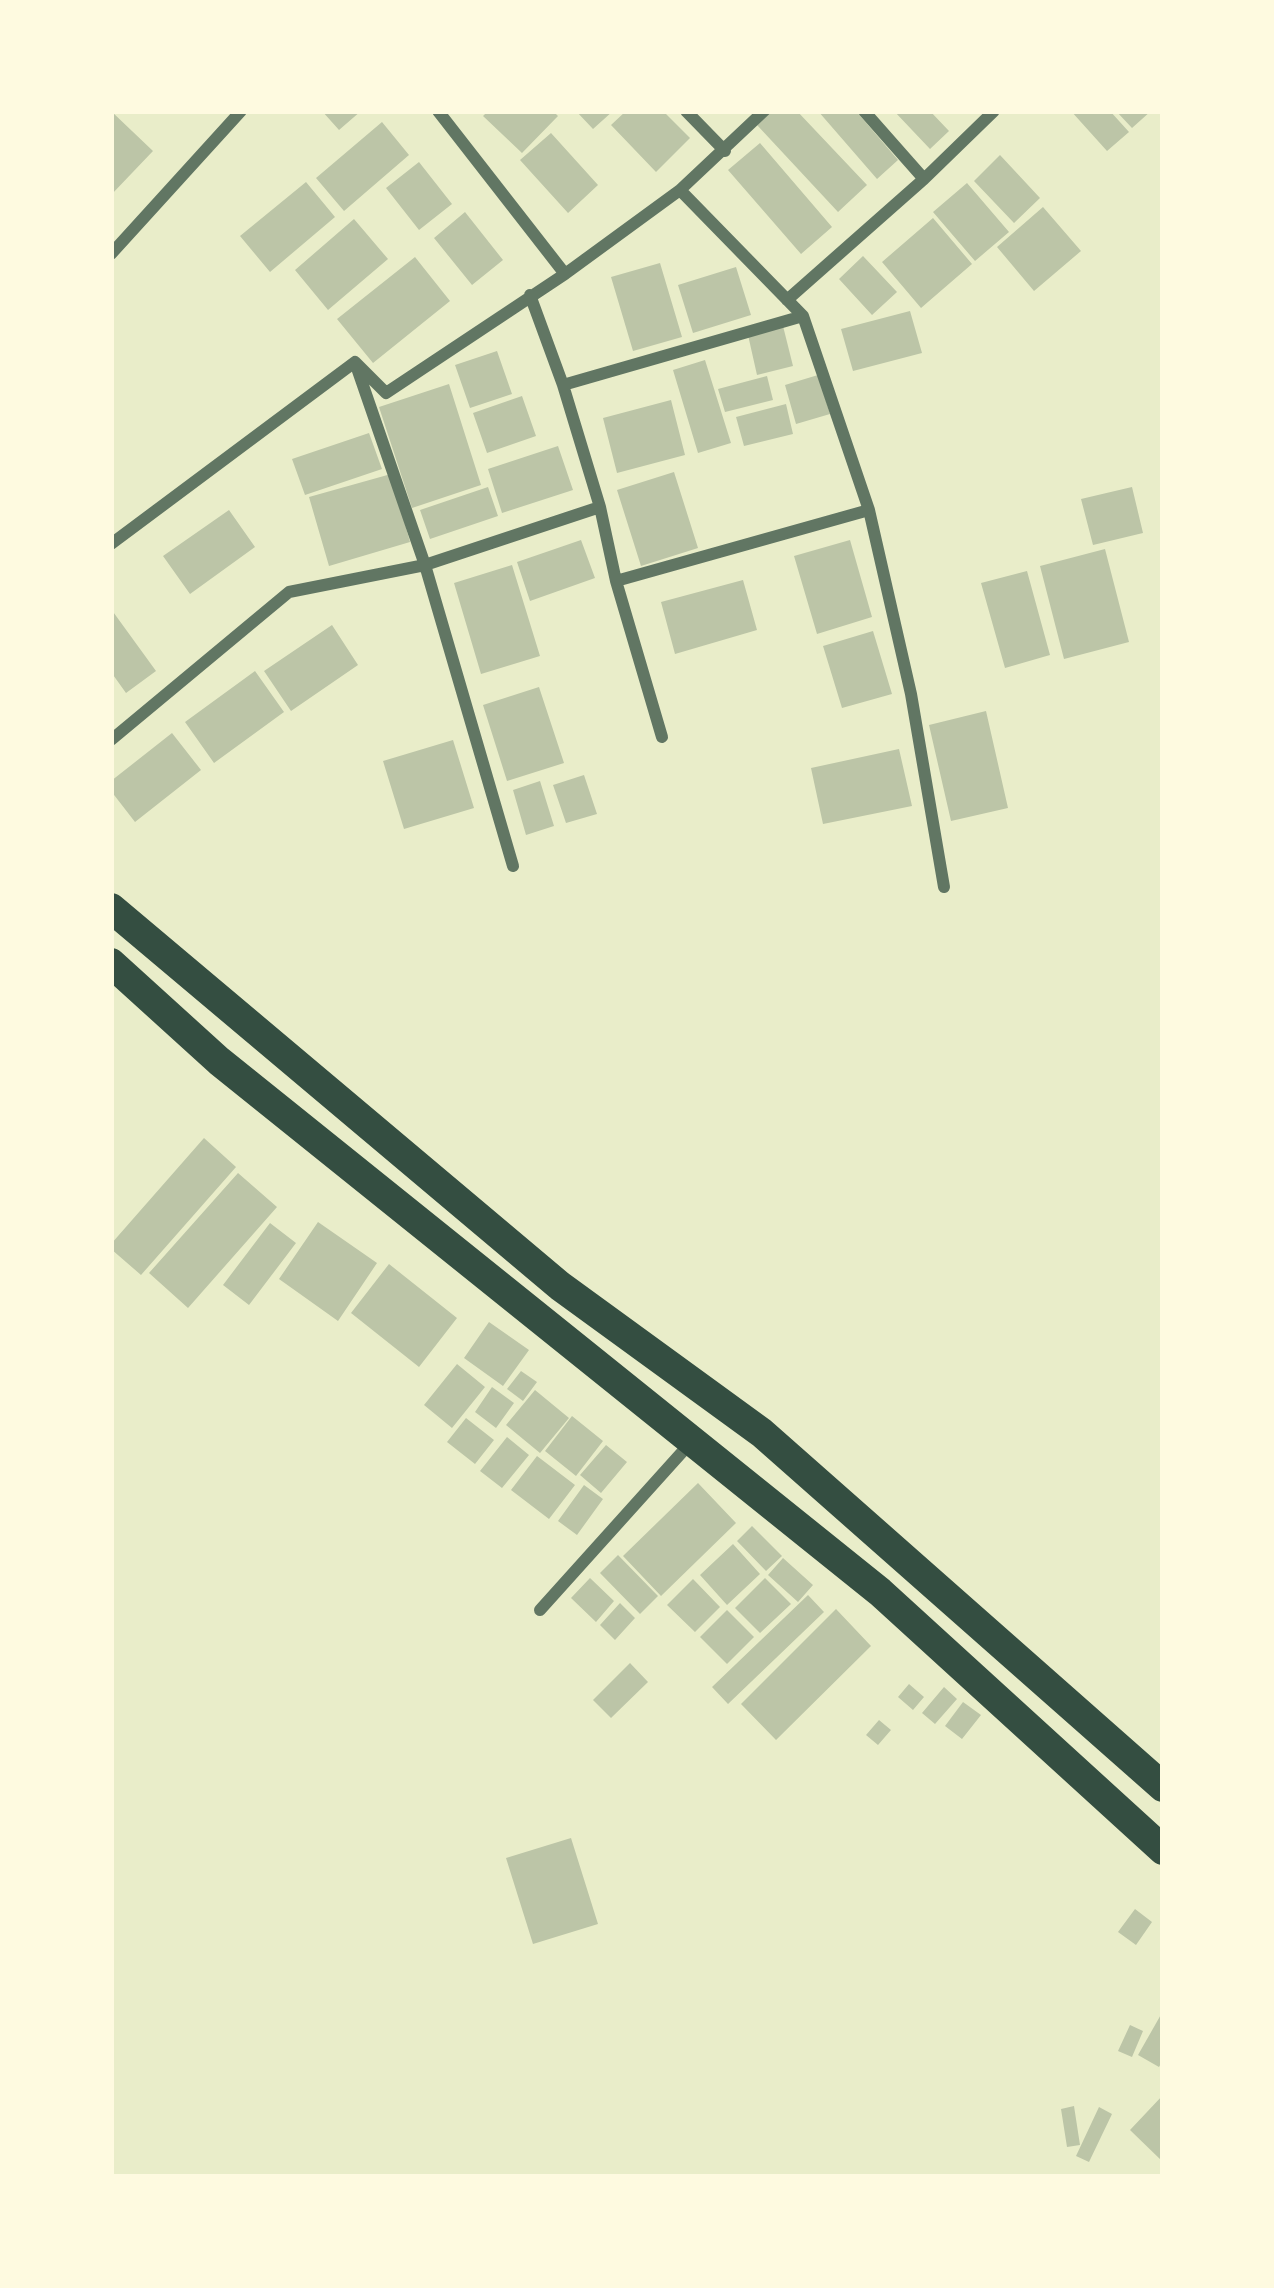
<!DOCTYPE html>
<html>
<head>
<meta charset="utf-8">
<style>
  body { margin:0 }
  #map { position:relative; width:1274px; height:2288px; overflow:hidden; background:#e9edc9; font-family:Arial,sans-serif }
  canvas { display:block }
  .frame { position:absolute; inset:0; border:114px solid #fefae0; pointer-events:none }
</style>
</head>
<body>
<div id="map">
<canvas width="1274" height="2288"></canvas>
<div class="frame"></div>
</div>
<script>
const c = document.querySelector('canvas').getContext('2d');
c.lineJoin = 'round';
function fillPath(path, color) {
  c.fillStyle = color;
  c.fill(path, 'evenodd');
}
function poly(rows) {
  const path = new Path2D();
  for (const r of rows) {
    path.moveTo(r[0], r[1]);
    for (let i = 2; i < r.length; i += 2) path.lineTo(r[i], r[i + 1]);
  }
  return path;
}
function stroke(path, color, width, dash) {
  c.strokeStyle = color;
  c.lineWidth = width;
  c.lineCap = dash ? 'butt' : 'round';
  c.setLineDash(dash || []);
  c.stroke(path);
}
fillPath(poly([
  [111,111,153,151,111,195],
  [322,111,361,111,339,130],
  [488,111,553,111,558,116,522,153,483,116],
  [576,111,613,111,593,129],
  [626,111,663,111,690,138,656,172,611,125],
  [772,111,797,111,867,185,838,212,757,125],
  [818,111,856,111,898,160,877,179],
  [894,111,930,111,949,131,930,149],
  [1071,111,1110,111,1129,132,1107,151],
  [1116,111,1151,111,1132,128],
  [382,122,409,155,344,211,316,178],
  [551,133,598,185,568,213,520,160],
  [760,143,832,227,801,254,728,170],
  [1000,155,1040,198,1014,223,974,181],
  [419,162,452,204,419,230,386,188],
  [306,182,335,217,270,272,240,236],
  [967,183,1009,232,975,261,933,212],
  [1043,207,1081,251,1034,291,997,247],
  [465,212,503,260,472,285,434,238],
  [933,218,972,264,921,308,882,262],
  [354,219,388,259,328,310,295,270],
  [863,256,897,292,872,315,839,279],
  [415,257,450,301,373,363,337,319],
  [660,263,682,337,633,351,611,277],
  [736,267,751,315,693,333,678,285],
  [910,311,922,353,853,371,841,329],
  [783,326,793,366,757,375,748,335],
  [497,351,512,394,470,408,455,365],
  [705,360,731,443,698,453,673,370],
  [818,375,830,414,796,424,785,385],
  [767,376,773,400,725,412,718,389],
  [449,384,481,485,412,508,379,407],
  [522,396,536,436,487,453,473,413],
  [671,400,685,455,617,473,603,418],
  [786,404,793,434,744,446,736,417],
  [369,433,382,469,305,495,292,459],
  [558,446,573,490,502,513,488,469],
  [674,472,698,548,641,566,617,490],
  [391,474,410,542,329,566,309,497],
  [488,487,498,516,430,539,420,510],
  [1132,487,1143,533,1093,545,1081,499],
  [229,510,255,547,190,594,163,556],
  [581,540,595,578,530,601,517,562],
  [850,540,872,617,817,634,794,556],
  [1105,549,1129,642,1064,659,1040,566],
  [512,565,540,656,481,674,454,583],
  [1027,571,1050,655,1005,668,981,583],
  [743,580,757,630,675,654,661,602],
  [111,609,156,671,126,693,111,672],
  [332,625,358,665,291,711,264,671],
  [873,631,892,694,842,708,823,646],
  [255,671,284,712,214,763,185,722],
  [539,687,564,763,507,781,483,705],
  [986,711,1008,808,951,821,929,725],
  [172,733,201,770,135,822,111,791,111,781],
  [453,740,474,808,404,829,383,761],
  [899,749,912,806,823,824,811,768],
  [584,775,597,814,566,823,553,785],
  [540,781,554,826,526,835,513,790],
  [204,1138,236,1167,141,1275,111,1249,111,1244],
  [238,1173,277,1207,188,1308,149,1273],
  [318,1222,377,1263,338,1321,279,1279],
  [270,1223,296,1243,249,1305,223,1285],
  [389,1264,457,1318,419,1367,351,1313],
  [489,1322,529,1350,503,1386,464,1358],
  [457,1364,485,1387,452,1428,424,1405],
  [521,1371,537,1382,523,1401,507,1389],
  [492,1387,514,1403,496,1428,475,1412],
  [535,1390,569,1418,540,1453,506,1425],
  [572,1416,603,1441,576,1476,545,1451],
  [466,1418,494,1440,475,1464,447,1442],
  [507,1437,529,1455,502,1488,480,1471],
  [606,1445,627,1462,601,1493,580,1475],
  [537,1456,575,1485,549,1519,511,1490],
  [698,1483,736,1523,661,1596,623,1556],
  [584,1485,603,1499,577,1535,558,1521],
  [752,1526,782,1556,766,1571,737,1541],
  [733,1544,760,1574,727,1605,700,1575],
  [618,1555,658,1596,640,1614,600,1573],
  [783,1558,813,1585,798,1602,768,1575],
  [590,1578,614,1601,596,1622,571,1598],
  [765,1578,791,1604,760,1633,735,1608],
  [693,1579,720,1607,695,1632,667,1605],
  [808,1595,824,1612,728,1704,712,1687],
  [620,1603,635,1618,615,1640,600,1625],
  [836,1609,871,1646,776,1740,741,1704],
  [727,1610,754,1637,727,1664,700,1637],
  [630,1663,648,1682,611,1718,593,1700],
  [909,1684,924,1697,913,1710,898,1697],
  [944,1687,957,1699,935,1724,922,1713],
  [963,1702,981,1715,962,1739,945,1726],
  [879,1720,891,1730,878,1745,866,1735],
  [571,1838,598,1924,533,1944,506,1858],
  [1135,1909,1152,1922,1136,1945,1118,1932],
  [1163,2011,1163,2060,1159,2067,1138,2055],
  [1130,2025,1143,2031,1132,2057,1118,2051],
  [1163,2095,1163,2162,1130,2130],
  [1074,2106,1080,2145,1067,2147,1061,2109],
  [1099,2107,1112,2114,1089,2162,1076,2156]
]), '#bcc5a7');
stroke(poly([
  [438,111,565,274],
  [686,111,725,151],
  [864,111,924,179],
  [680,190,803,316,869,510,911,694,944,887],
  [111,254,241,111],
  [530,295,563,385,600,507,616,581,662,737],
  [787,300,924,179,994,111],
  [357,368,425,565,513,866],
  [563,385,803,316],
  [111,544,355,362,386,393,565,274,680,190,764,111],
  [616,581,869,510],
  [111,740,289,592,425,565,600,507],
  [540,1610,693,1440]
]), '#617663', 12);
stroke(poly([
  [111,908,560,1286,762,1433,1163,1787],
  [111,963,219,1061,880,1592,1163,1850]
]), '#344e41', 30);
</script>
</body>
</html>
